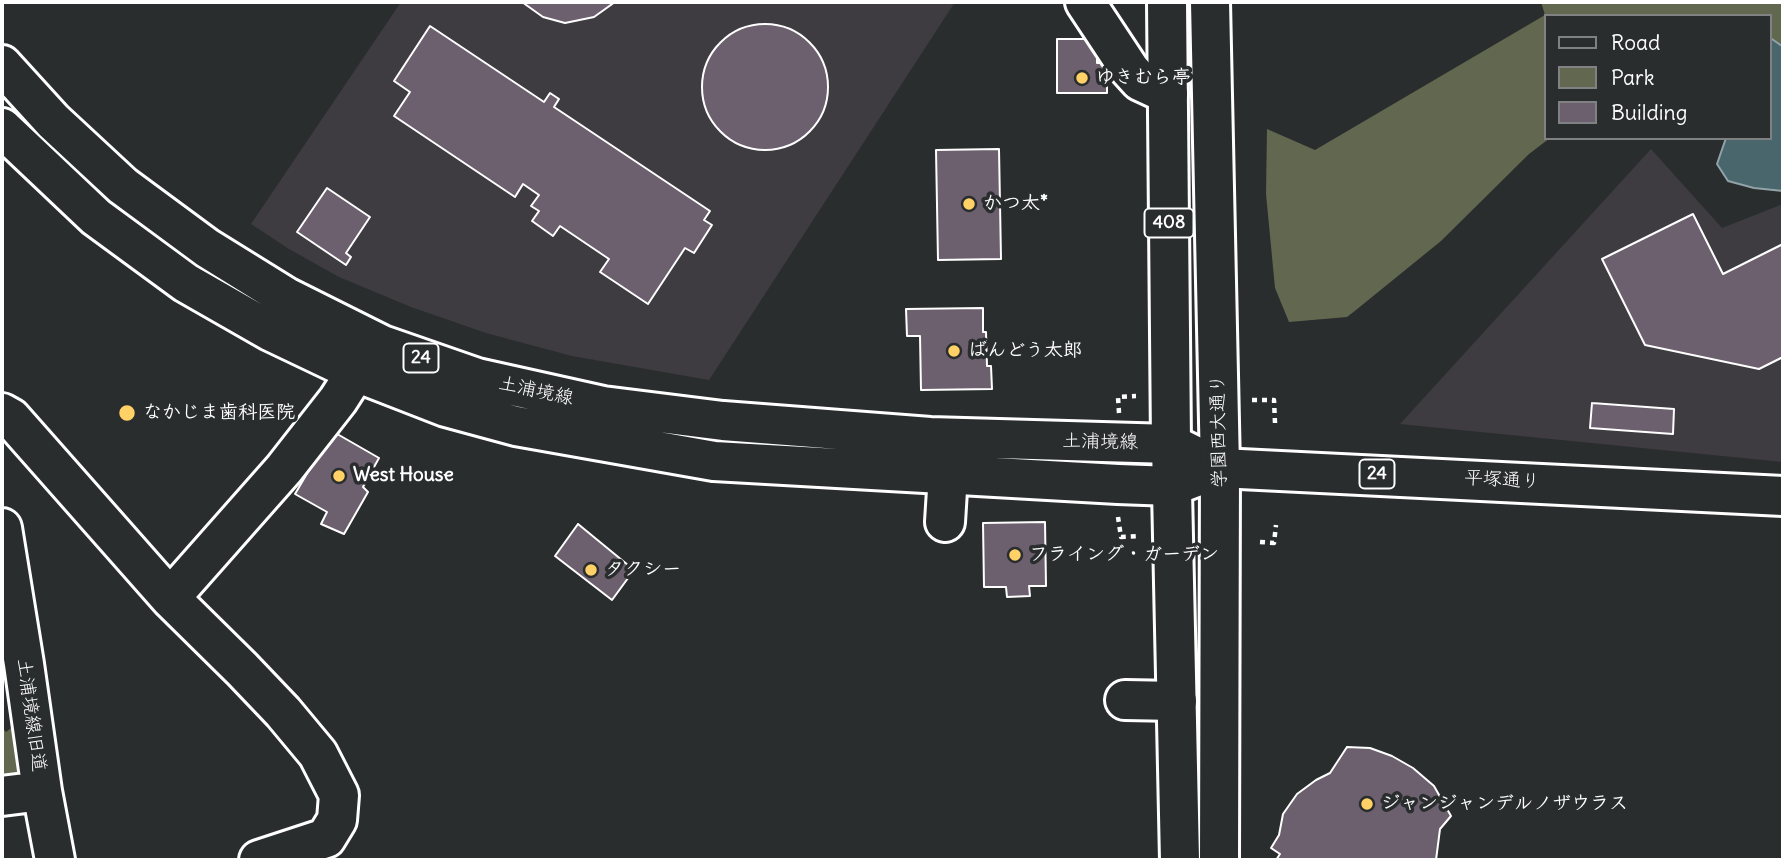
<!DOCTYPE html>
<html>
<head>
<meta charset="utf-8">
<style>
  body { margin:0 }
  #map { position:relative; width:1785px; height:862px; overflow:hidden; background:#2a2d2e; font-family:Delius,sans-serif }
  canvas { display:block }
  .frame { position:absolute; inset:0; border:4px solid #fff; pointer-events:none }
  .legend { position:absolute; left:1544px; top:14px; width:228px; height:126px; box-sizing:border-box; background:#2a2d2e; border:2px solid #7f8182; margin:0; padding:9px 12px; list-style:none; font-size:21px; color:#fff }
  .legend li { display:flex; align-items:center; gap:14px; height:35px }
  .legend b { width:35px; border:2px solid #7f8182 }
</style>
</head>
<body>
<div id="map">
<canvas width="1785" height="862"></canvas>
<div class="frame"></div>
<ul class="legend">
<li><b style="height:9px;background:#2a2d2e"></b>Road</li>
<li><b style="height:19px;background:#61684f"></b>Park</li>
<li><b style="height:19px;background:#6c5f6e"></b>Building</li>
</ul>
</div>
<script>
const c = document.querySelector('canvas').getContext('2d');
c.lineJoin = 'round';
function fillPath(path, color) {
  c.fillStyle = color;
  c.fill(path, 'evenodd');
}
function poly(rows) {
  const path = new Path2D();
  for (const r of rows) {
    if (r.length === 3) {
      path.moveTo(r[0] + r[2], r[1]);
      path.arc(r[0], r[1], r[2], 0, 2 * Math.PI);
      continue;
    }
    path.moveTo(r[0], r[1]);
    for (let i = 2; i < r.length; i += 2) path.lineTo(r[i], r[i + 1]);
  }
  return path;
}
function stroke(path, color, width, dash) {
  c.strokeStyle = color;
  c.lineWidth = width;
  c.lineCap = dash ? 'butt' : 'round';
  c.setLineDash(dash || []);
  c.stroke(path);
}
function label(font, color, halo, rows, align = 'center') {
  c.font = font + ' Delius,"Klee One",sans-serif';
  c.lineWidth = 7;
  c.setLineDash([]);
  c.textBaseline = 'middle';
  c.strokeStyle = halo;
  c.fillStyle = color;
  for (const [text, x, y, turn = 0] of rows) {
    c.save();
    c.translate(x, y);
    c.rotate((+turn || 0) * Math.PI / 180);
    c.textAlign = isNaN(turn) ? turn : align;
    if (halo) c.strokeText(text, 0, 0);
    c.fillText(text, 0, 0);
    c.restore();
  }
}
fillPath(poly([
  [401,2,955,2,709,380,572,356,486,333,411,307,339,277,289,249,251,224],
  [1651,149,1722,228,1783,204,1783,462,1400,424]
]), '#3e3c41');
fillPath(poly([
  [1541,2,1783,2,1783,108,1769,95,1769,16,1545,16,1545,138,1550,138,1529,154,1441,241,1356,310,1347,317,1289,322,1275,288,1266,194,1267,129,1315,150,1545,15],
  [19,722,29,778,2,787,2,727,6,732]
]), '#61684f');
const water = poly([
  [1769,37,1782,46,1783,51,1783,191,1754,188,1728,181,1717,164,1726,138,1769,138,1769,37]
]);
fillPath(water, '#49666d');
stroke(water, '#92a3a7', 2);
const building = poly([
  [522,2,615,2,594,17,565,23,543,17,522,2],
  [765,87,63],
  [430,26,544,102,550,93,559,99,554,107,710,211,704,220,712,225,694,253,685,248,648,304,600,272,609,259,560,226,553,236,532,221,539,211,531,206,539,195,523,184,515,197,394,116,410,92,394,81,430,26],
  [1057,39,1097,39,1097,63,1107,63,1107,93,1057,93,1057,39],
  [999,149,1001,259,938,260,936,150,999,149],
  [327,188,370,217,346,253,351,257,346,265,297,232,327,188],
  [1693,214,1723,274,1783,244,1783,357,1759,369,1645,345,1602,259,1693,214],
  [983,308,983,332,986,332,987,366,991,366,992,389,921,390,920,336,907,336,906,309,983,308],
  [1592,403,1674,409,1673,434,1590,428,1592,403],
  [332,431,379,458,363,487,368,492,344,534,321,524,327,512,295,494,332,431],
  [1045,522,1046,586,1029,586,1030,596,1007,597,1006,587,984,587,983,523,1045,522],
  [578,524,634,570,612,600,555,556,578,524],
  [1347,747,1370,748,1392,756,1413,768,1434,786,1451,816,1440,829,1436,860,1276,860,1280,854,1271,848,1279,835,1283,814,1297,794,1316,780,1330,773,1347,747]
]);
fillPath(building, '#6c5f6e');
stroke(building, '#fff', 2);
const minor = poly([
  [1085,2,1130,70,1140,81,1168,94],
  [2,413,11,418,170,598,242,669,283,712,318,754,339,795,337,820,326,838,259,860],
  [945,522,948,474],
  [2,528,24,664,42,791,55,860],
  [170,598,284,469,338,400,356,372],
  [1125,700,1177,701],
  [2,796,42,791]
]);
const major = poly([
  [2,65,53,121,123,186,207,248,286,297,382,345,477,378,603,406,723,421,930,437,1171,444,1199,458],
  [2,128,96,217,186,283,270,331,356,372,446,407,516,426,714,461,1118,484,1172,486,1220,468,1783,496]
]);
const highway = poly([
  [1167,2,1171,444,1180,860],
  [1210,2,1220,468,1219,860]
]);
stroke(minor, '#fff', 44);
stroke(major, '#fff', 44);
stroke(highway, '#fff', 44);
stroke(poly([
  [1252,400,1274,400,1275,423],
  [1119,413,1118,397,1136,396],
  [1118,517,1121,537,1140,536],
  [1260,542,1274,543,1276,525]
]), '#fff', 4.5, [5, 5]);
stroke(minor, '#2a2d2e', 38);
stroke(major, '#2a2d2e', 38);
stroke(highway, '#2a2d2e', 38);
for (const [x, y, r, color] of [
  [1082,78,7,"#ffd166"],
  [969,204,7,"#ffd166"],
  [954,351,7,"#ffd166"],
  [127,413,9,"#ffd166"],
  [339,476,7,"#ffd166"],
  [1015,555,7,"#ffd166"],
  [591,570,7,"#ffd166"],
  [1367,804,7,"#ffd166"]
]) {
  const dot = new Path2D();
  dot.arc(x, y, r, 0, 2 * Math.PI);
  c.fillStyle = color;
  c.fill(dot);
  stroke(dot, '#2a2d2e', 2.5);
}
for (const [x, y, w] of [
  [1169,223,49],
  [421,358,35],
  [1377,474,35]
]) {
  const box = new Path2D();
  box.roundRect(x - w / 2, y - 14.5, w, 29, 5);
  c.fillStyle = '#2a2d2e';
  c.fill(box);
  stroke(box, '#fff', 2);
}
label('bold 18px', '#fff', null, [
  ["408",1169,223],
  ["24",421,358],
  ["24",1377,474]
]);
label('bold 19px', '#fff', '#2a2d2e', [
  ["ゆきむら亭",1096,78],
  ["かつ太*",983,204],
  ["ばんどう太郎",968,351],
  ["なかじま歯科医院",143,413],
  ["West House",353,476],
  ["フライング・ガーデン",1029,555],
  ["タクシー",605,570],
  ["ジャンジャンデルノザウラス",1381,804]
], 'left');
label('19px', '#fff', '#2a2d2e', [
  ["土浦境線",536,391,12],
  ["学園西大通り",1219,431,-91],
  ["土浦境線",1100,442,1],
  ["平塚通り",1502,480,3],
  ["土浦境線旧道",31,715,82]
]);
</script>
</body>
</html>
